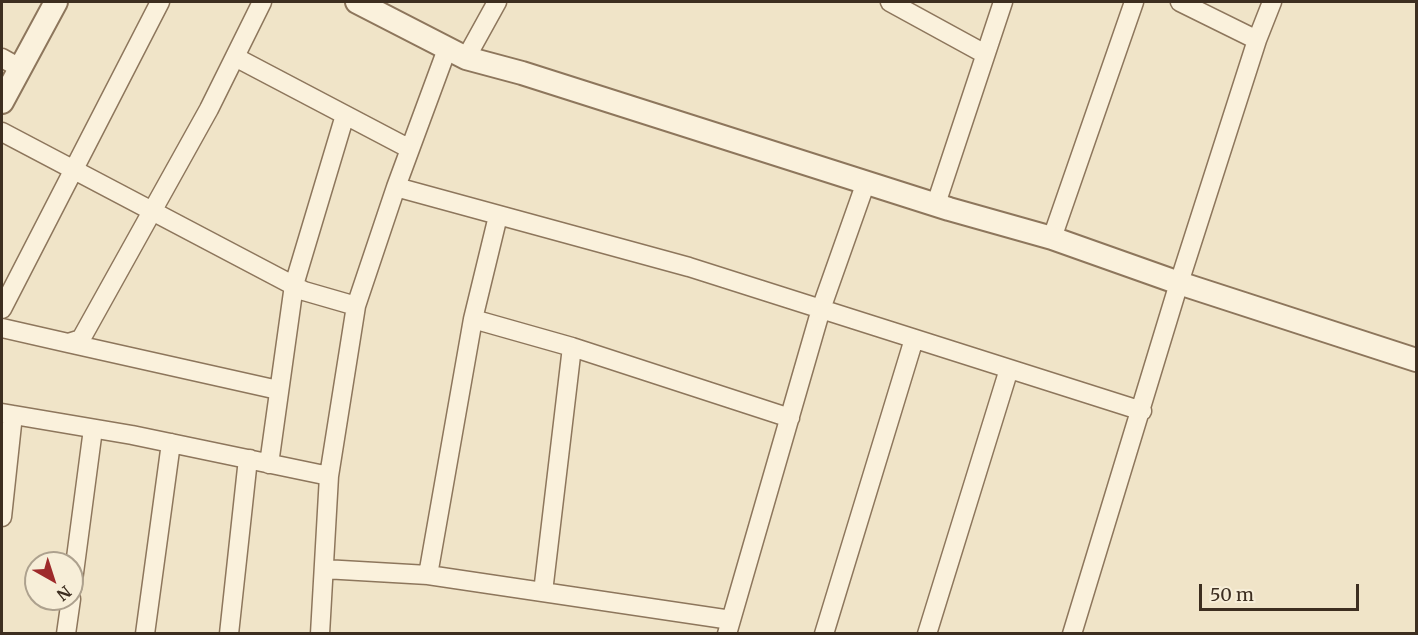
<!DOCTYPE html>
<html>
<head>
<meta charset="utf-8">
<style>
  body { margin:0 }
  #map { position:relative; width:1418px; height:635px; overflow:hidden; background:#f0e4c8; font-family:Merriweather,serif }
  canvas { display:block }
  .frame { position:absolute; inset:0; border:3px solid #3d2e20; pointer-events:none }
  .north { position:absolute; left:24px; top:551px; width:60px; height:60px; box-sizing:border-box; background:#f7eed8; border:2px solid #ada18e; border-radius:50%; rotate:141deg; font-size:16px; font-weight:700; line-height:24px; text-align:center; color:#3d2e20 }
  .north::after { content:''; display:block; margin:auto; width:21px; height:27px; background:#9e2a2b; clip-path:polygon(50% 0,100% 100%,50% 72%,0 100%) }
  .scale { position:absolute; left:1199px; top:584px; width:160px; height:27px; box-sizing:border-box; border:3px solid #3d2e20; border-top:0; padding-left:8px; font-size:18px; line-height:21px; white-space:nowrap; color:#3d2e20; -webkit-text-stroke:4px #f7eed8; paint-order:stroke }
</style>
</head>
<body>
<div id="map">
<canvas width="1418" height="635"></canvas>
<div class="frame"></div>
<div class="north">N</div>
<div class="scale">50 m</div>
</div>
<script>
const c = document.querySelector('canvas').getContext('2d');
c.lineJoin = 'round';
function poly(rows) {
  const path = new Path2D();
  for (const r of rows) {
    path.moveTo(r[0], r[1]);
    for (let i = 2; i < r.length; i += 2) path.lineTo(r[i], r[i + 1]);
  }
  return path;
}
function stroke(path, color, width, dash) {
  c.strokeStyle = color;
  c.lineWidth = width;
  c.lineCap = dash ? 'butt' : 'round';
  c.setLineDash(dash || []);
  c.stroke(path);
}
const minor = poly([
  [890,2,985,54],
  [1180,2,1257,40],
  [235,57,410,149],
  [2,58,20,68],
  [466,58,497,2],
  [2,132,304,291,356,306],
  [396,187,447,49],
  [936,204,1003,2],
  [1052,238,1134,2],
  [2,309,160,2],
  [473,319,498,216],
  [2,328,68,343,81,339,209,109,262,2],
  [68,343,278,390],
  [2,413,132,435,329,476],
  [269,464,294,285,345,115],
  [2,517,13,415],
  [324,569,428,575],
  [72,588,93,429],
  [543,592,572,347],
  [731,620,428,575,473,319,572,347,790,418],
  [66,634,71,599],
  [145,634,171,443],
  [229,634,247,468,250,459],
  [320,634,329,476,356,306,396,187,689,267,1142,411],
  [727,634,821,309,866,182],
  [824,634,914,339],
  [927,634,1009,369],
  [1072,634,1179,283,1257,40,1272,2]
]);
const tertiary = poly([
  [357,2,466,58,522,73,949,209,1052,238,1179,283,1416,360],
  [2,102,56,2]
]);
stroke(minor, '#8d765c', 21);
stroke(tertiary, '#8d765c', 26);
stroke(minor, '#faf1dc', 18);
stroke(tertiary, '#faf1dc', 22);
</script>
</body>
</html>
